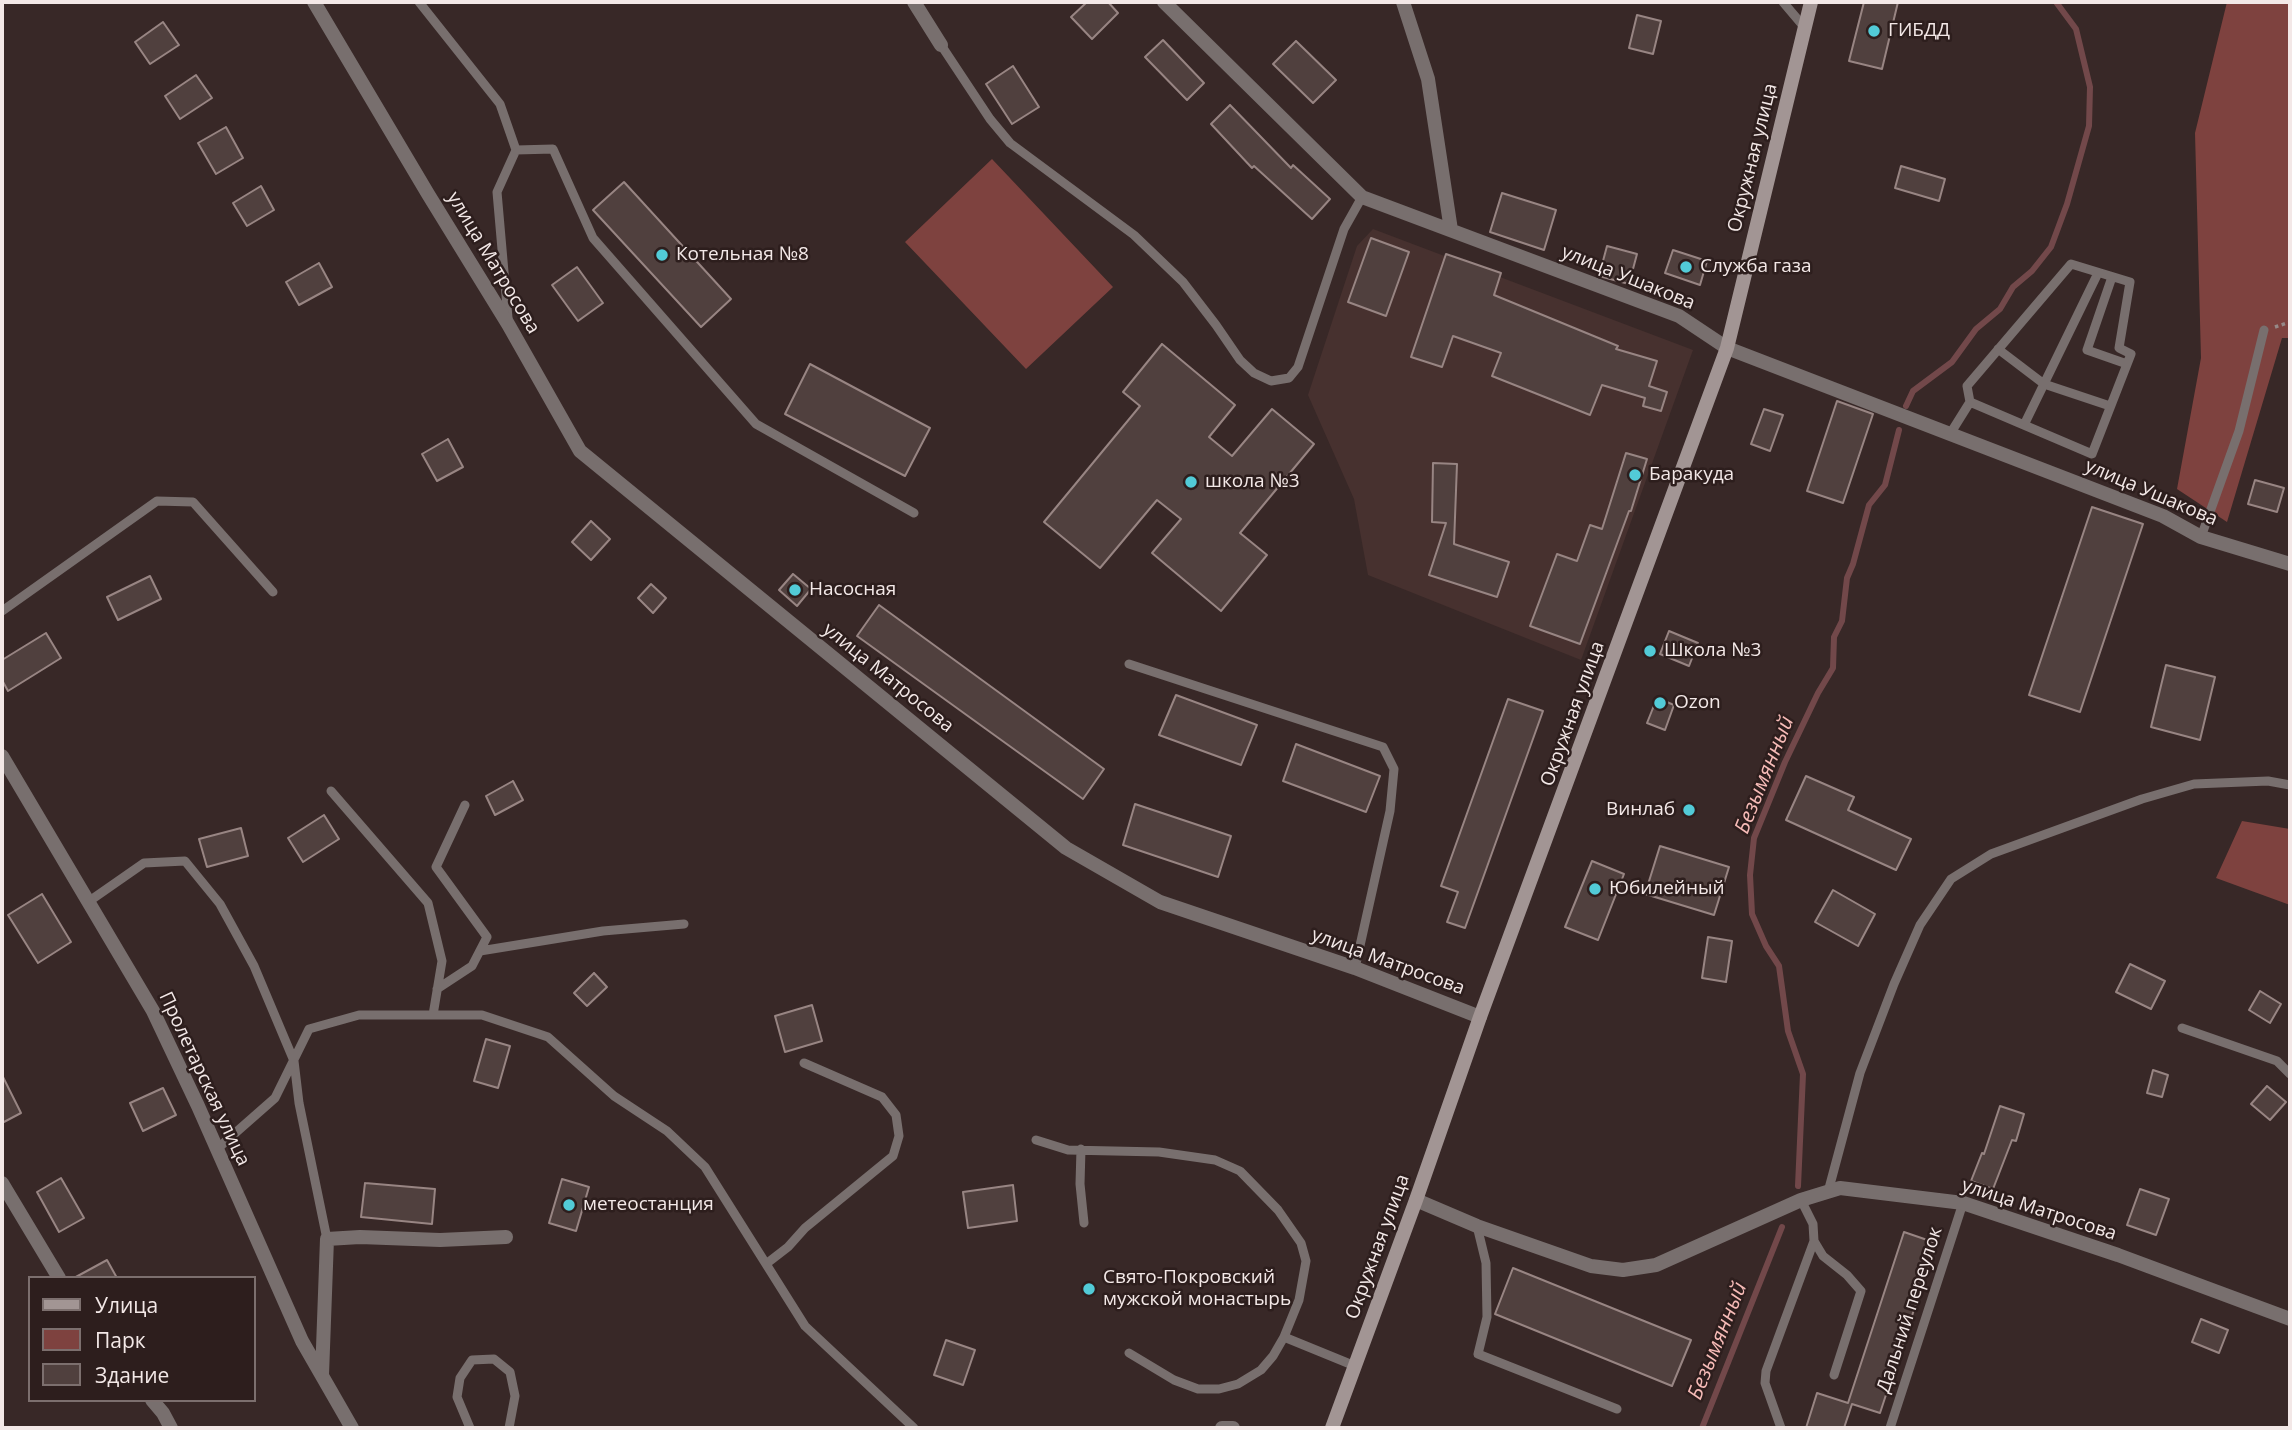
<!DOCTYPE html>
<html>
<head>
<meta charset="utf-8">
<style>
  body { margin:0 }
  #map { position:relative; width:2292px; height:1430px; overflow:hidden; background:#382827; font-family:"Open Sans",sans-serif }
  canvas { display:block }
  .frame { position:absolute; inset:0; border:4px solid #f3e8e7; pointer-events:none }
  .legend { position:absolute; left:28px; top:1276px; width:228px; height:126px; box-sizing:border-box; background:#2d1e1d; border:2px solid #7c6f6e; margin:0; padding:9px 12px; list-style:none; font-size:21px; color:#f3e8e7 }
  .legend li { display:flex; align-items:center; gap:14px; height:35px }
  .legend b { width:35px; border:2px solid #7c6f6e }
</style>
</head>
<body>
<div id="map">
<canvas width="2292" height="1430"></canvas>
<div class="frame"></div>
<ul class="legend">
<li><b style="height:9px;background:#a29594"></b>Улица</li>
<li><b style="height:19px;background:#7e423f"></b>Парк</li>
<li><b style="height:19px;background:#50403e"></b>Здание</li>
</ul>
</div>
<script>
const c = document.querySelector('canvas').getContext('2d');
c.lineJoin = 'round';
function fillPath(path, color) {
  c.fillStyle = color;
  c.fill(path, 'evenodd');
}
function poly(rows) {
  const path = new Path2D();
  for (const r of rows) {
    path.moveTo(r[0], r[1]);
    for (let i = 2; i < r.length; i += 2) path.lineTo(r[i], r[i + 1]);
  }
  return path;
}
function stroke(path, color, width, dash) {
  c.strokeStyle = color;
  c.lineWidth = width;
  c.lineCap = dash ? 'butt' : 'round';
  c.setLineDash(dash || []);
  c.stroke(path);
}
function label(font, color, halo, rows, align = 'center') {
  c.font = font + ' "Open Sans",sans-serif';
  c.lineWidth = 5;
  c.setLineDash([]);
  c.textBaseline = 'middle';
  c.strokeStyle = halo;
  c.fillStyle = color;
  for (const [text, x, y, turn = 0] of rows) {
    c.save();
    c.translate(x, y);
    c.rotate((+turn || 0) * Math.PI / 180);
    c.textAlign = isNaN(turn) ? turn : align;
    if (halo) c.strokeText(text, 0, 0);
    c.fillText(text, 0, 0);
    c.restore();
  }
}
fillPath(poly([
  [1373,229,1693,350,1581,660,1368,575,1354,499,1308,395,1357,246]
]), '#47312f');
fillPath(poly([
  [2227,2,2290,2,2290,338,2282,338,2227,522,2177,489,2201,358,2195,133],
  [992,159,1113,287,1026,369,905,242],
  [2242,821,2290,829,2290,905,2216,878]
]), '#7e423f');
stroke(poly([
  [1906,406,1913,391,1952,362,1976,329,2000,309,2013,287,2032,271,2051,247,2067,204,2089,126,2090,87,2076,29,2056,2],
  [1798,1186,1803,1074,1788,1031,1779,966,1766,946,1752,914,1750,875,1754,838,1785,762,1818,693,1833,668,1834,637,1842,621,1847,578,1853,564,1869,505,1885,485,1899,430],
  [1702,1428,1782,1227]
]), '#72484a', 6);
const building = poly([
  [1087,2,1108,2,1118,13,1092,39,1071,17,1087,2],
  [1864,2,1898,2,1882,69,1849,61,1864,2],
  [1637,15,1661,21,1653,54,1629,48,1637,15],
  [163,22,179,45,150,64,135,42,163,22],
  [1163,40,1204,83,1187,100,1145,57,1163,40],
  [1296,41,1336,80,1313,103,1273,64,1296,41],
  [1013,66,1039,107,1012,124,986,84,1013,66],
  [196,75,212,98,180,119,165,96,196,75],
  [1230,105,1291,168,1293,165,1330,199,1312,219,1254,166,1252,168,1211,124,1230,105],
  [226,127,243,158,216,174,198,143,226,127],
  [1901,166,1945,179,1939,201,1895,188,1901,166],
  [624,182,731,299,701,327,593,210,624,182],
  [261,186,274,210,247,226,233,203,261,186],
  [1502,193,1556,210,1544,250,1490,232,1502,193],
  [1371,238,1409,252,1386,316,1348,302,1371,238],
  [1607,246,1637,254,1629,284,1599,276,1607,246],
  [1673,250,1707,261,1700,285,1665,273,1673,250],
  [1446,254,1501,273,1494,295,1618,346,1616,349,1657,361,1649,386,1667,392,1661,411,1643,406,1645,398,1602,385,1590,415,1492,376,1501,353,1453,336,1442,367,1411,357,1446,254],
  [319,263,332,287,299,305,286,282,319,263],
  [577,267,603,303,578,321,552,285,577,267],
  [1162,344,1235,405,1209,437,1232,456,1272,409,1314,444,1240,533,1267,555,1221,611,1152,553,1181,519,1157,500,1100,568,1044,522,1140,406,1123,392,1162,344],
  [810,364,930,428,905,476,785,414,810,364],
  [1837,401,1873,414,1843,503,1807,491,1837,401],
  [1764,409,1783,415,1770,451,1751,444,1764,409],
  [448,439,463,467,437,481,422,454,448,439],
  [1626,453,1647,459,1631,511,1629,511,1580,644,1530,626,1557,554,1577,561,1590,525,1602,529,1626,453],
  [1433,463,1457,464,1454,544,1509,562,1497,597,1429,575,1446,523,1432,522,1433,463],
  [2255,480,2284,488,2277,512,2248,504,2255,480],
  [2092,507,2143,524,2080,712,2029,695,2092,507],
  [591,521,610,539,591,560,572,542,591,521],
  [793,574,811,589,797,606,779,590,793,574],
  [150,576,161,599,118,620,107,597,150,576],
  [651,584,666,598,653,613,638,598,651,584],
  [879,605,1104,769,1083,799,857,636,879,605],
  [1669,631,1698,643,1689,666,1660,654,1669,631],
  [46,633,61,658,8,691,2,680,2,660,46,633],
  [2166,665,2215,677,2200,740,2151,727,2166,665],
  [1176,695,1257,725,1241,765,1159,735,1176,695],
  [1657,698,1674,705,1665,730,1647,723,1657,698],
  [1508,699,1543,711,1465,928,1447,922,1458,892,1441,886,1508,699],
  [1296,744,1380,776,1366,812,1283,781,1296,744],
  [1806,776,1854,797,1848,810,1911,839,1896,870,1786,820,1806,776],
  [513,781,523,800,495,815,486,796,513,781],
  [1135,804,1231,836,1218,877,1123,845,1135,804],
  [324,815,339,839,303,862,288,838,324,815],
  [241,828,248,856,207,867,199,839,241,828],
  [1660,846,1729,867,1714,915,1645,894,1660,846],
  [1592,861,1624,874,1598,940,1565,927,1592,861],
  [1833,890,1875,914,1858,946,1815,922,1833,890],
  [42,894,71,942,38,963,8,915,42,894],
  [1708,937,1732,941,1726,982,1702,978,1708,937],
  [2130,964,2165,981,2151,1009,2116,992,2130,964],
  [594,973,607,987,587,1006,574,993,594,973],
  [2260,991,2281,1004,2270,1023,2249,1010,2260,991],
  [812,1005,822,1041,785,1052,775,1016,812,1005],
  [486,1039,510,1046,498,1088,474,1081,486,1039],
  [2153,1070,2168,1075,2162,1097,2147,1093,2153,1070],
  [2,1075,21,1113,2,1123,2,1075],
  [2267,1086,2286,1102,2270,1120,2251,1104,2267,1086],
  [163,1088,176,1115,143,1131,130,1103,163,1088],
  [2000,1106,2024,1114,2016,1141,2012,1140,1993,1189,1971,1181,1982,1153,1984,1154,2000,1106],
  [61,1178,84,1218,59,1232,37,1192,61,1178],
  [562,1179,589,1187,576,1231,549,1223,562,1179],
  [365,1183,435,1189,432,1224,361,1217,365,1183],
  [1013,1185,1017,1221,968,1228,963,1192,1013,1185],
  [2140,1189,2169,1199,2156,1235,2127,1225,2140,1189],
  [1904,1232,1936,1243,1880,1413,1852,1404,1844,1428,1806,1428,1817,1393,1848,1403,1904,1232],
  [107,1260,117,1278,74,1278,107,1260],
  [1513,1268,1691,1340,1672,1386,1495,1314,1513,1268],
  [2201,1319,2228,1330,2219,1353,2192,1342,2201,1319],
  [946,1340,975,1350,963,1385,934,1375,946,1340]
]);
fillPath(building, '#50403e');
stroke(building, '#988583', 2);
stroke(poly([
  [2275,327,2290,322]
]), '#968988', 3.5, [3.5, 3.5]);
stroke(poly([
  [419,2,500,104,516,150],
  [1783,2,1805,28],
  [941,45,990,119,1010,143,1134,235,1183,282,1216,325,1240,360,1254,373,1271,381,1289,378,1298,367,1344,229,1362,197],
  [2112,277,2087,350,2127,364],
  [508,318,497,192,516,150,553,149,593,238,756,424,914,513],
  [1998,349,2044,384,2110,406],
  [2024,425,2098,273],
  [1950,434,1970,402,1967,386,2071,264,2130,282,2119,348,2131,354,2092,454,1970,402],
  [2201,537,2239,431,2264,330],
  [2,611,157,501,193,502,273,592],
  [1129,664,1383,747,1394,769,1390,811,1355,968],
  [331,791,428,903,442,961,433,1015],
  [88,902,144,863,185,861,220,904,254,966,294,1061,299,1103,327,1239],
  [480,951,603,931,684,924],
  [437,989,472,966,487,937,436,867,465,805],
  [2182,1028,2277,1061,2290,1074],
  [1036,1140,1068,1150,1159,1152,1215,1160,1240,1171,1278,1210,1301,1243,1306,1261,1299,1300,1284,1337,1355,1366],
  [217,1149,275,1098,309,1029,359,1015,482,1015,548,1037,614,1096,667,1131,705,1167,805,1326,914,1428],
  [1081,1149,1080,1184,1084,1223],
  [1828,1192,1860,1073,1894,984,1920,925,1951,879,1991,854,2142,799,2194,784,2268,781,2290,785],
  [1477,1226,1486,1263,1487,1317,1478,1354,1617,1409],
  [1814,1241,1823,1256,1847,1275,1861,1291,1834,1375],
  [766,1264,788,1247,805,1228,893,1156,899,1136,896,1115,882,1097,804,1063],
  [1129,1353,1174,1380,1198,1389,1219,1389,1238,1384,1261,1370,1273,1356,1284,1337],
  [470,1428,457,1397,460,1378,472,1360,494,1359,510,1372,515,1396,509,1428],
  [1781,1428,1765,1383,1766,1371,1814,1241,1813,1224,1801,1200],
  [1890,1428,1963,1203]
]), '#786f6e', 9);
stroke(poly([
  [314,2,428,194,508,324,580,451,1066,848,1160,902,1355,968,1480,1017],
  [914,2,941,45],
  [1164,2,1362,197,1679,316,1727,348,2163,516,2201,537,2290,564],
  [1403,2,1428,79,1451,230],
  [2,756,153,1011,198,1106,302,1341,352,1428],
  [2,1183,59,1278],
  [1416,1200,1477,1226,1591,1266,1623,1270,1656,1265,1801,1200,1840,1188,1963,1203,2118,1255,2290,1319],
  [322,1375,327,1239,360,1237,440,1240,506,1237],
  [152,1400,163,1413,171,1428],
  [1222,1428,1233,1428]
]), '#786f6e', 14);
stroke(poly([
  [1332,1428,1416,1200,1480,1017,1727,348,1811,2]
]), '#a29594', 14);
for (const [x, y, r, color] of [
  [1874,31,7,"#52cbd7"],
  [662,255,7,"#52cbd7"],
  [1686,267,7,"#52cbd7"],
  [1635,475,7,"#52cbd7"],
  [1191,482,7,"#52cbd7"],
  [795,590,7,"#52cbd7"],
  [1650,651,7,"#52cbd7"],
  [1660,703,7,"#52cbd7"],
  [1689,810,7,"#52cbd7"],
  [1595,889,7,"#52cbd7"],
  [569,1205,7,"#52cbd7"],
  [1089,1289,7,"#52cbd7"]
]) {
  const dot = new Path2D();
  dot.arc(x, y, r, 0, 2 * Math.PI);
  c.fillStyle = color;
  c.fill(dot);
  stroke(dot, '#2d1e1d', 2.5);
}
label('19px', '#f3e8e7', '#2d1e1d', [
  ["ГИБДД",1888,31],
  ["Котельная №8",676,255],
  ["Служба газа",1700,267],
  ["Баракуда",1649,475],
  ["школа №3",1205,482],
  ["Насосная",809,590],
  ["Школа №3",1664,651],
  ["Ozon",1674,703],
  ["Винлаб",1675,810,"right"],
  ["Юбилейный",1609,889],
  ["метеостанция",583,1205],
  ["Свято-Покровский",1103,1278],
  ["мужской монастырь",1103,1300]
], 'left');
label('19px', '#f3e8e7', '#2d1e1d', [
  ["Окружная улица",1753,158,-76],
  ["улица Матросова",493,263,59],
  ["улица Ушакова",1628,278,22],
  ["улица Ушакова",2151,493,23],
  ["улица Матросова",888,678,39],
  ["Окружная улица",1573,714,-70],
  ["улица Матросова",1388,962,20],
  ["Пролетарская улица",204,1079,65],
  ["улица Матросова",2039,1210,18],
  ["Окружная улица",1378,1247,-70],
  ["Дальний переулок",1910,1310,-72]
]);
label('italic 21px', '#f6bbb7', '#2d1e1d', [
  ["Безымянный",1765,775,-68],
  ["Безымянный",1718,1341,-68]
]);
</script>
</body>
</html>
